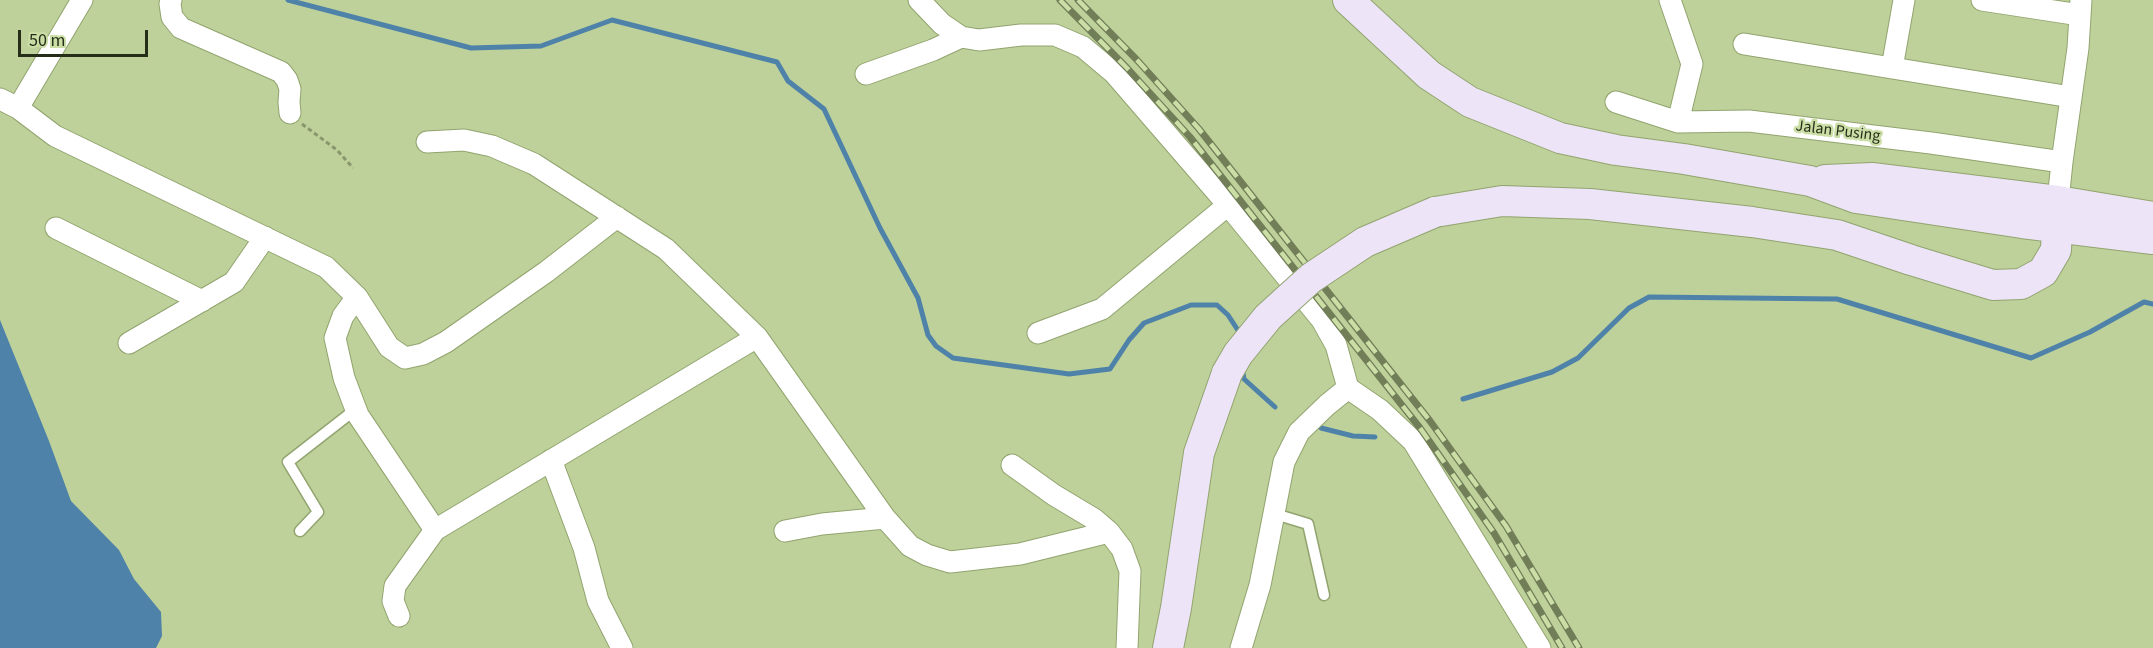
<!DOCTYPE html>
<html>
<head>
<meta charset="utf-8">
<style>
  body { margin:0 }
  #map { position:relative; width:2153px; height:648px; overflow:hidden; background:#bed19a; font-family:"Source Sans 3",sans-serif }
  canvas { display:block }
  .scale { position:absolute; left:18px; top:30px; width:130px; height:27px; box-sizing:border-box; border:3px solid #262d18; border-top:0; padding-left:8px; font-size:18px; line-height:21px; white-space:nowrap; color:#262d18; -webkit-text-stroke:4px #cadea6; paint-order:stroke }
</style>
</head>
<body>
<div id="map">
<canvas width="2153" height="648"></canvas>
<div class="scale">50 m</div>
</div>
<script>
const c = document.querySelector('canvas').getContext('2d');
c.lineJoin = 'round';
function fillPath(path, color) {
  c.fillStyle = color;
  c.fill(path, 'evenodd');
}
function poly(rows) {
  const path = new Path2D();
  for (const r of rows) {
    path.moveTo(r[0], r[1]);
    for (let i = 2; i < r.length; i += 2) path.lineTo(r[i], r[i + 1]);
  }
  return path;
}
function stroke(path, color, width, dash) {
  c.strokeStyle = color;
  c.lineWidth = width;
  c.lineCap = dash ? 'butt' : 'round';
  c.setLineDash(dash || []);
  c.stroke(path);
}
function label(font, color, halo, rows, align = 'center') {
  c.font = font + ' "Source Sans 3",sans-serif';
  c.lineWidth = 5;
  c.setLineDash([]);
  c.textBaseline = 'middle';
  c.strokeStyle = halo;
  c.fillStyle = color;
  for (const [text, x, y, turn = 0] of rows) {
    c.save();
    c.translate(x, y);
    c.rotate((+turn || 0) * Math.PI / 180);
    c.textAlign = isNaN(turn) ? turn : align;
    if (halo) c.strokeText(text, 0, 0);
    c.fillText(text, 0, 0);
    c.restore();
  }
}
fillPath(poly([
  [0,320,49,441,71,501,119,550,134,579,161,612,162,636,156,648,0,648]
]), '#4f82a9');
stroke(poly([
  [288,0,471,48,541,46,612,20,777,62,788,81,824,109,880,228,918,298,928,335,936,346,953,358,1069,374,1110,369,1129,340,1144,323,1191,305,1217,305,1228,315,1241,335],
  [1242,368,1244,379,1275,407],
  [1463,399,1552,372,1578,358,1629,308,1649,297,1837,299,2031,358,2090,332,2144,302,2153,304],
  [1321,428,1353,436,1375,437]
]), '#4f82a9', 5);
const lane = poly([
  [1275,514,1308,524,1324,595],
  [300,531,318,512,288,462,356,409]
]);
const street = poly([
  [171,0,170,4,172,17,181,28,281,72,287,80,290,89,289,102,290,113],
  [919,0,942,24,961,37,979,40,1021,35,1055,35,1083,47,1114,73,1228,205,1322,320,1336,345,1348,388],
  [1670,0,1692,64,1678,122],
  [1982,0,2080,15],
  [1744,44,2071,97],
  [1892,68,1904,0],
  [866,74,933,50,961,37],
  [0,99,18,108,55,136,326,267,357,297,389,347,405,358,423,354,446,342,546,272,617,217],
  [1616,102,1678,122,1749,121,1931,143,2062,162],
  [18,108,82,0],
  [427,142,464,140,492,146,534,164,666,249,757,337,885,518,910,546,927,555,950,562,1020,554,1109,532,1122,549,1130,571,1127,648],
  [2058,201,2062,162,2078,48,2081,0],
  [56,228,202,301],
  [357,297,343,316,335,338,344,378,358,415,435,530],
  [1038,333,1102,309,1228,205],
  [129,343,234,282,265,237],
  [551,460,584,548,598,601,622,648],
  [1012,465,1054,495,1094,519,1109,532],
  [785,531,822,524,885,518],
  [399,616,393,601,395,586,435,530,757,337],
  [1241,648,1260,585,1284,462,1299,432,1327,405,1348,388,1380,410,1413,441,1540,648]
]);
const secondary = poly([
  [1348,0,1429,75,1470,102,1560,138,1616,150,1684,159,1810,181,1856,198,2022,223,2153,239],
  [1825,180,1872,178,2058,201,2153,217],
  [1435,212,1502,201,1590,204,1752,222,1837,235,1911,260,1993,285,2021,284,2043,272,2056,250,2058,201],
  [1168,648,1176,608,1199,453,1227,373]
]);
stroke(lane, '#92a46f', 13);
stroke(street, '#92a46f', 23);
stroke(secondary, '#92a46f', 32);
stroke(poly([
  [302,124,337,150,353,168]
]), '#88976c', 3, [4.5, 3]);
stroke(lane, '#fff', 10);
stroke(street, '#fff', 21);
stroke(secondary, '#ede4f8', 30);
const rail = poly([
  [1060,0,1127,68,1190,137,1420,428,1494,533,1562,648],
  [1078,0,1137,60,1199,129,1430,421,1506,526,1579,648]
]);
stroke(rail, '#717e58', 7);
stroke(rail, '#cadea6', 4.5, [14]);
const secondaryBridge = poly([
  [1227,373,1238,354,1268,317,1311,278,1365,242,1435,212]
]);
stroke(secondaryBridge, '#92a46f', 32, []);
stroke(secondaryBridge, '#ede4f8', 30);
label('16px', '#262d18', '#cadea6', [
  ["Jalan Pusing",1838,132,7]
]);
</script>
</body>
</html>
